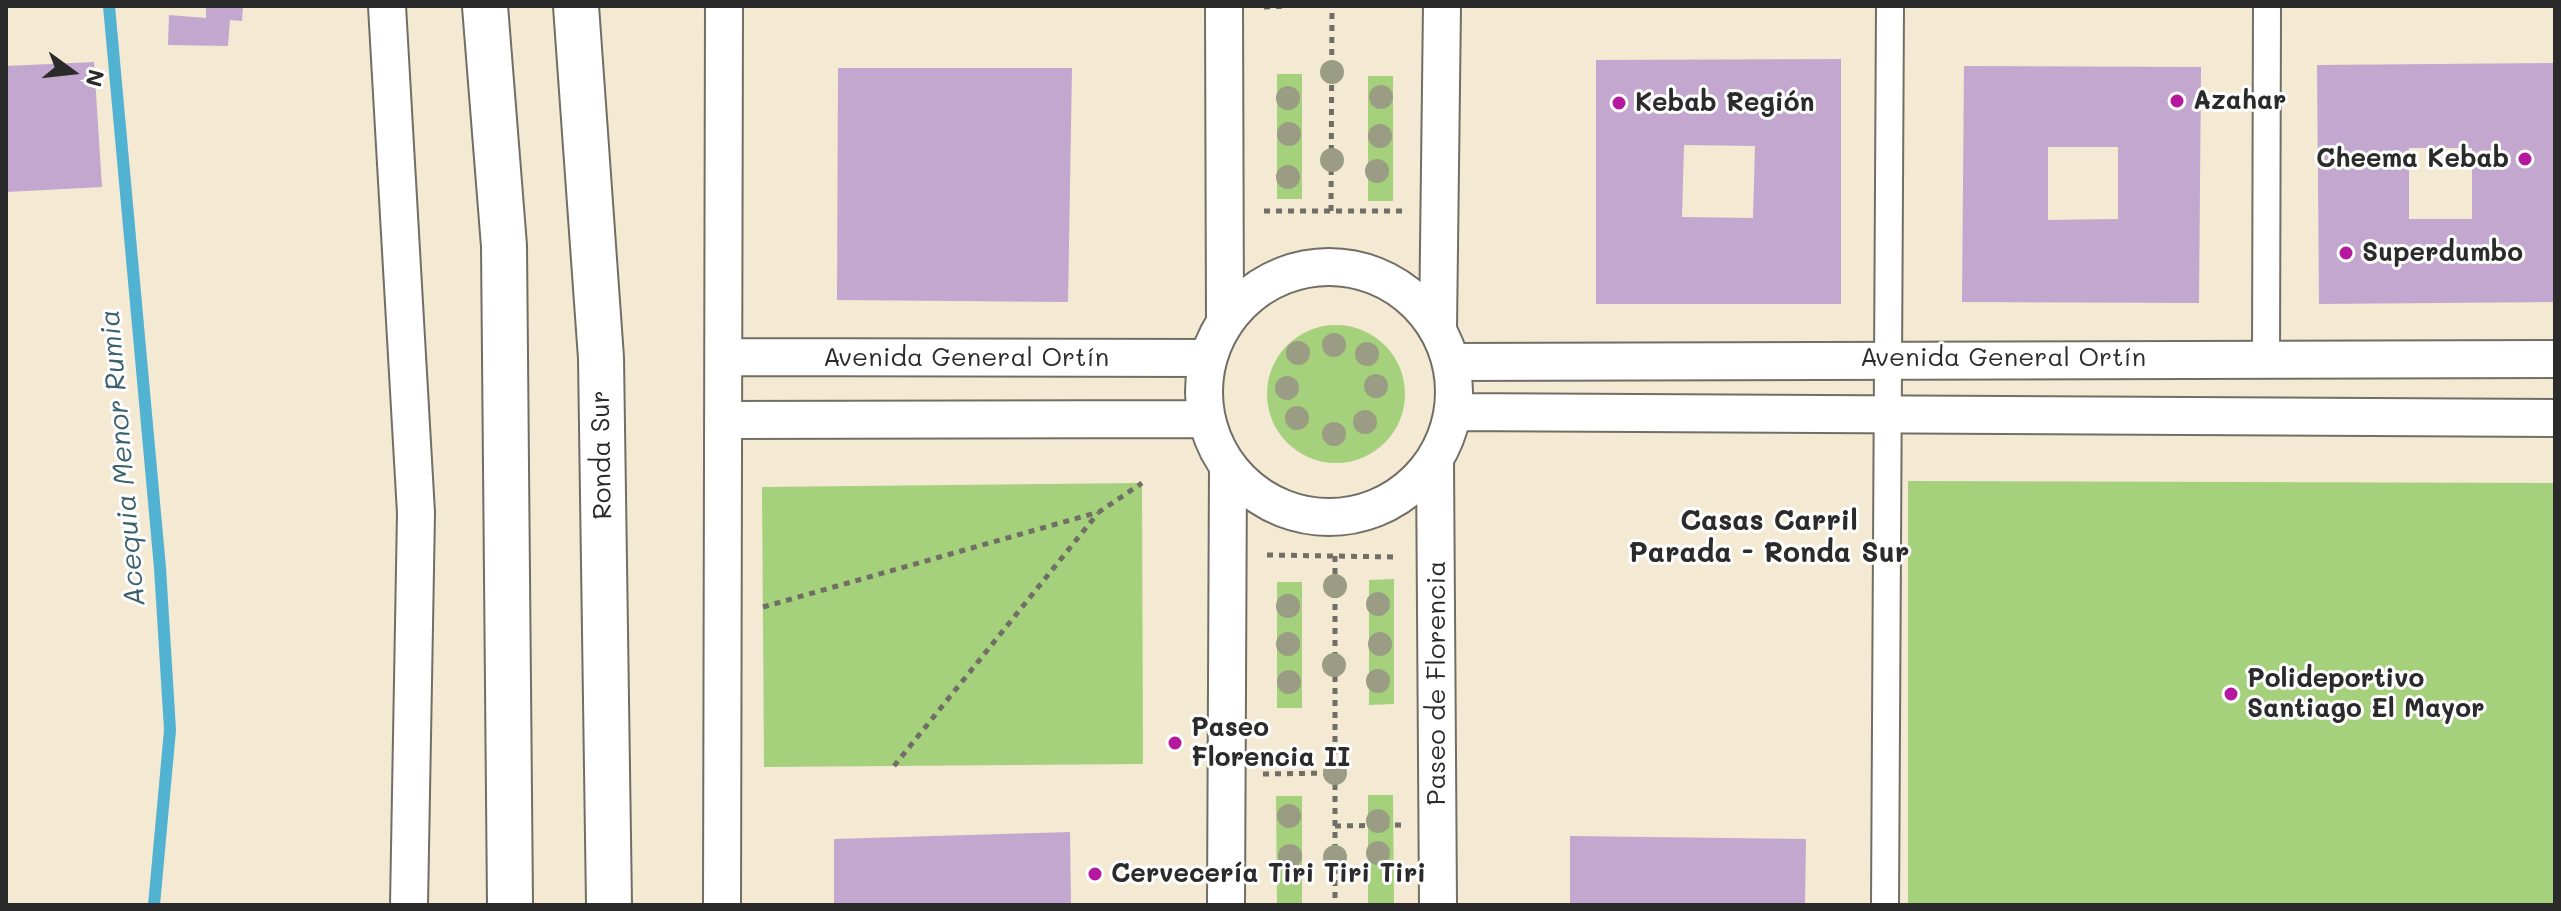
<!DOCTYPE html>
<html>
<head>
<meta charset="utf-8">
<style>
  body { margin:0 }
  #map { position:relative; width:2561px; height:911px; overflow:hidden; background:#f4e9d2; font-family:Mali,sans-serif }
  canvas { display:block }
  .frame { position:absolute; inset:0; border:8px solid #2b2b2b; pointer-events:none }
  .north { position:absolute; left:32px; top:32px; width:80px; height:80px; -webkit-text-stroke:6px #fff; paint-order:stroke; rotate:105deg; font-size:22px; font-weight:700; line-height:32px; text-align:center; color:#2b2b2b }
  .north::after { content:''; display:block; margin:auto; width:28px; height:36px; background:#2b2b2b; clip-path:polygon(50% 0,100% 100%,50% 72%,0 100%) }
</style>
</head>
<body>
<div id="map">
<canvas width="2561" height="911"></canvas>
<div class="frame"></div>
<div class="north">N</div>
</div>
<script>
const c = document.querySelector('canvas').getContext('2d');
c.lineJoin = 'round';
function fillPath(path, color) {
  c.fillStyle = color;
  c.fill(path, 'evenodd');
}
function poly(rows) {
  const path = new Path2D();
  for (const r of rows) {
    if (r.length === 3) {
      path.moveTo(r[0] + r[2], r[1]);
      path.arc(r[0], r[1], r[2], 0, 2 * Math.PI);
      continue;
    }
    path.moveTo(r[0], r[1]);
    for (let i = 2; i < r.length; i += 2) path.lineTo(r[i], r[i + 1]);
  }
  return path;
}
function stroke(path, color, width, dash) {
  c.strokeStyle = color;
  c.lineWidth = width;
  c.lineCap = dash ? 'butt' : 'round';
  c.setLineDash(dash || []);
  c.stroke(path);
}
function label(font, color, halo, rows, align = 'center') {
  c.font = font + ' Mali,sans-serif';
  c.lineWidth = 6;
  c.setLineDash([]);
  c.textBaseline = 'middle';
  c.strokeStyle = halo;
  c.fillStyle = color;
  for (const [text, x, y, turn = 0] of rows) {
    c.save();
    c.translate(x, y);
    c.rotate((+turn || 0) * Math.PI / 180);
    c.textAlign = isNaN(turn) ? turn : align;
    if (halo) c.strokeText(text, 0, 0);
    c.fillText(text, 0, 0);
    c.restore();
  }
}
fillPath(poly([
  [1277,74,1302,74,1302,199,1277,199],
  [1368,76,1393,76,1393,201,1368,201],
  [1336,394,69],
  [1908,481,2555,483,2555,905,1908,905],
  [1142,483,1143,764,764,767,762,487],
  [1394,579,1394,704,1369,705,1369,580],
  [1277,582,1302,582,1302,708,1277,708],
  [1368,795,1393,795,1394,905,1368,905],
  [1276,796,1302,796,1302,905,1277,905]
]), '#a5d07c');
stroke(poly([
  [109,6,160,568,170,730,154,905]
]), '#52b2d1', 12);
fillPath(poly([
  [206,6,243,6,242,21,230,20,228,46,168,45,169,15,206,18],
  [1841,59,1841,304,1596,304,1596,60],
  [1684,145,1755,146,1753,218,1682,217],
  [94,62,102,187,6,192,6,66],
  [2555,63,2555,302,2319,304,2317,65],
  [2409,148,2472,148,2472,219,2409,219],
  [1964,66,2201,67,2199,303,1962,302],
  [2048,147,2118,147,2118,219,2048,220],
  [838,68,1072,68,1068,302,837,300],
  [1070,832,1071,905,834,905,834,839],
  [1570,836,1806,839,1805,905,1570,905]
]), '#c3a7cf');
const pedestrian = poly([
  [2266,357,2267,6],
  [1885,905,1890,6]
]);
const minor = poly([
  [387,6,416,513,409,905],
  [1224,6,1225,323],
  [1329,392,125],
  [1438,328,1442,6],
  [724,357,1208,358],
  [1451,362,2555,359],
  [1453,412,2555,418],
  [724,420,1206,419],
  [1435,461,1438,905],
  [722,905,724,6],
  [1226,905,1228,466]
]);
const primary = poly([
  [485,6,504,246,510,905],
  [576,6,601,358,609,905]
]);
stroke(pedestrian, '#716e65', 30);
stroke(minor, '#716e65', 40);
stroke(primary, '#716e65', 48);
stroke(poly([
  [1264,7,1287,6],
  [1264,211,1402,211],
  [1331,211,1332,6],
  [1267,555,1397,557],
  [1335,556,1335,905],
  [763,607,1099,512,1142,483],
  [894,766,1098,513],
  [1263,774,1335,773],
  [1335,826,1401,825]
]), '#716e65', 5, [6, 6]);
stroke(pedestrian, '#fff', 26);
stroke(minor, '#fff', 36);
stroke(primary, '#fff', 44);
c.fillStyle = '#9a9c83';
for (const [x, y] of [
  [1332,72],
  [1381,97],
  [1288,98],
  [1289,134],
  [1380,136],
  [1332,160],
  [1377,171],
  [1288,177],
  [1334,345],
  [1298,353],
  [1367,354],
  [1376,386],
  [1287,388],
  [1297,418],
  [1365,422],
  [1334,434],
  [1335,586],
  [1378,604],
  [1288,606],
  [1288,644],
  [1380,644],
  [1334,665],
  [1378,681],
  [1289,682],
  [1335,773],
  [1289,816],
  [1378,821],
  [1378,853],
  [1290,856],
  [1335,857]
]) {
  c.beginPath();
  c.arc(x, y, 12, 0, 2 * Math.PI);
  c.fill();
}
for (const [x, y, r, color] of [
  [2177,101,8,"#b5179e"],
  [1619,103,8,"#b5179e"],
  [2525,159,8,"#b5179e"],
  [2346,253,8,"#b5179e"],
  [2231,694,8,"#b5179e"],
  [1175,743,8,"#b5179e"],
  [1095,874,8,"#b5179e"]
]) {
  const dot = new Path2D();
  dot.arc(x, y, r, 0, 2 * Math.PI);
  c.fillStyle = color;
  c.fill(dot);
  stroke(dot, '#fff', 3);
}
label('bold 26px', '#2b2b2b', '#fff', [
  ["Azahar",2193,101],
  ["Kebab Región",1635,103],
  ["Cheema Kebab",2509,159,"right"],
  ["Superdumbo",2362,253],
  ["Polideportivo",2247,679],
  ["Santiago El Mayor",2247,709],
  ["Paseo",1191,728],
  ["Florencia II",1191,758],
  ["Cervecería Tiri Tiri Tiri",1111,874]
], 'left');
label('26px', '#2b2b2b', '#fff', [
  ["Avenida General Ortín",966,358],
  ["Avenida General Ortín",2003,358],
  ["Ronda Sur",602,455,-91],
  ["Paseo de Florencia",1437,683,-90]
]);
label('italic 28px', '#3b616d', '#fff', [
  ["Acequia Menor Rumia",123,458,-95]
]);
label('bold 28px', '#2b2b2b', '#fff', [
  ["Casas Carril",1769,521],
  ["Parada - Ronda Sur",1769,553]
]);
</script>
</body>
</html>
